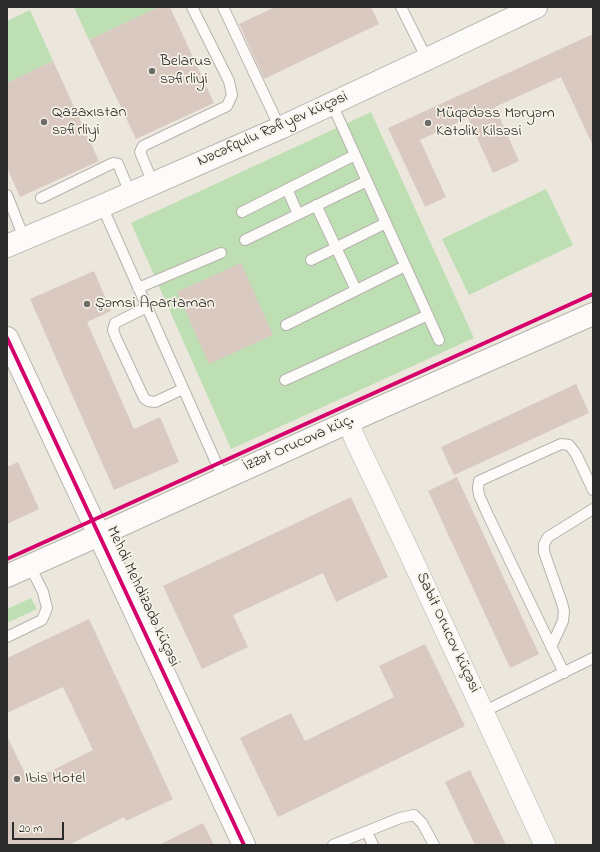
<!DOCTYPE html>
<html>
<head>
<meta charset="utf-8">
<style>
  body { margin:0 }
  #map { position:relative; width:600px; height:852px; overflow:hidden; background:#ece7dc; font-family:"Indie Flower",sans-serif }
  canvas { display:block }
  .frame { position:absolute; inset:0; border:8px solid #2b2b2b; pointer-events:none }
  .scale { position:absolute; left:12px; top:822px; width:52px; height:18px; box-sizing:border-box; border:2px solid #2b2b2b; border-top:0; padding-left:5px; font-size:12px; line-height:14px; white-space:nowrap; color:#2b2b2b; -webkit-text-stroke:3px #f7f3e8; paint-order:stroke }
</style>
</head>
<body>
<div id="map">
<canvas width="600" height="852"></canvas>
<div class="frame"></div>
<div class="scale">20 m</div>
</div>
<script>
const c = document.querySelector('canvas').getContext('2d');
c.lineJoin = 'round';
function fillPath(path, color) {
  c.fillStyle = color;
  c.fill(path, 'evenodd');
}
function poly(rows) {
  const path = new Path2D();
  for (const r of rows) {
    path.moveTo(r[0], r[1]);
    for (let i = 2; i < r.length; i += 2) path.lineTo(r[i], r[i + 1]);
  }
  return path;
}
function stroke(path, color, width, dash) {
  c.strokeStyle = color;
  c.lineWidth = width;
  c.lineCap = dash ? 'butt' : 'round';
  c.setLineDash(dash || []);
  c.stroke(path);
}
function label(font, color, halo, rows, align = 'center') {
  c.font = font + ' "Indie Flower",sans-serif';
  c.lineWidth = 3.5;
  c.setLineDash([]);
  c.textBaseline = 'middle';
  c.strokeStyle = halo;
  c.fillStyle = color;
  for (const [text, x, y, turn = 0] of rows) {
    c.save();
    c.translate(x, y);
    c.rotate((+turn || 0) * Math.PI / 180);
    c.textAlign = isNaN(turn) ? turn : align;
    if (halo) c.strokeText(text, 0, 0);
    c.fillText(text, 0, 0);
    c.restore();
  }
}
fillPath(poly([
  [74,7,159,7,89,40],
  [30,10,53,61,7,83,7,21],
  [371,112,474,338,231,449,131,223],
  [546,189,573,245,469,295,442,239],
  [31,598,37,609,7,623,7,609]
]), '#bddfb3');
fillPath(poly([
  [159,7,170,7,214,103,136,139,89,40],
  [275,7,371,7,379,24,264,79,239,24],
  [593,34,593,146,561,77,495,107,519,161,493,173,468,118,420,140,446,197,425,207,388,128],
  [53,61,99,161,20,197,7,168,7,83],
  [241,263,273,335,209,364,177,292],
  [94,271,111,311,87,322,134,429,160,417,179,462,114,490,30,299],
  [576,384,589,413,454,475,441,447],
  [18,462,39,509,7,524,7,467],
  [457,477,539,654,510,668,428,491],
  [351,497,388,577,336,602,323,573,233,615,248,647,202,669,163,586],
  [89,619,173,799,126,821,124,817,69,845,7,845,7,736,29,782,93,750,63,687,7,713,7,658],
  [425,644,465,726,278,817,240,738,291,713,305,741,394,697,379,666],
  [470,770,506,845,475,845,445,782],
  [203,823,214,845,159,845]
]), '#dac9c1');
const lane = poly([
  [223,7,280,128],
  [401,7,427,59],
  [332,104,439,340],
  [153,183,140,152,143,146,227,106,232,95,229,81,192,7],
  [287,189,298,214],
  [7,195,24,238],
  [41,198,113,163,118,164,130,193],
  [316,205,356,290],
  [102,206,223,478],
  [242,212,355,155],
  [245,240,367,181],
  [311,260,386,223],
  [138,288,221,253],
  [147,307,115,323,113,330,116,338,144,398,148,401,155,402,183,389],
  [286,325,405,266],
  [285,380,428,315],
  [7,637,42,620,47,608,43,592,30,566],
  [551,647,563,621,564,611,562,603,544,552,544,544,548,537,593,509],
  [564,673,487,513,479,495,478,488,479,481,561,444,569,445,576,454,593,490],
  [483,712,593,658],
  [367,832,373,845],
  [333,845,400,818,414,815,422,823,434,845]
]);
const street = poly([
  [348,422,355,439,409,552,545,845]
]);
const secondary = poly([
  [7,246,102,206,280,128,427,59,536,7],
  [7,338,244,845],
  [7,576,119,526,368,413,593,314]
]);
stroke(lane, '#b6b3ac', 12);
stroke(street, '#b6b3ac', 22);
stroke(secondary, '#b6b3ac', 24);
stroke(lane, '#fcfbfa', 10);
stroke(street, '#fcfbfa', 21);
stroke(secondary, '#fcfbfa', 22);
stroke(poly([
  [7,338,244,845],
  [7,559,593,294]
]), '#d6006c', 4);
for (const [x, y, r, color] of [
  [152,71,4,"#6f6d69"],
  [44,122,4,"#6f6d69"],
  [428,123,4,"#6f6d69"],
  [87,304,4,"#6f6d69"],
  [17,779,4,"#6f6d69"]
]) {
  const dot = new Path2D();
  dot.arc(x, y, r, 0, 2 * Math.PI);
  c.fillStyle = color;
  c.fill(dot);
  stroke(dot, '#f7f3e8', 1.5);
}
label('16px', '#2b2b2b', '#f7f3e8', [
  ["Belarus",160,62],
  ["səfirliyi",160,80],
  ["Qazaxıstan",52,113],
  ["səfirliyi",52,131],
  ["Müqədəss Məryəm",436,114],
  ["Katolik Kilsəsi",436,132],
  ["Şəmsi Apartaman",95,304],
  ["Ibis Hotel",25,779]
], 'left');
label('16px', '#2b2b2b', '#f7f3e8', [
  ["Nəcəfqulu Rəfiyev küçəsi",273,130,-24],
  ["İzzət Orucova küç.",299,444,-24],
  ["Mehdi Mehdizadə küçəsi",142,597,65],
  ["Sabit Orucov küçəsi",447,633,65]
]);
</script>
</body>
</html>
